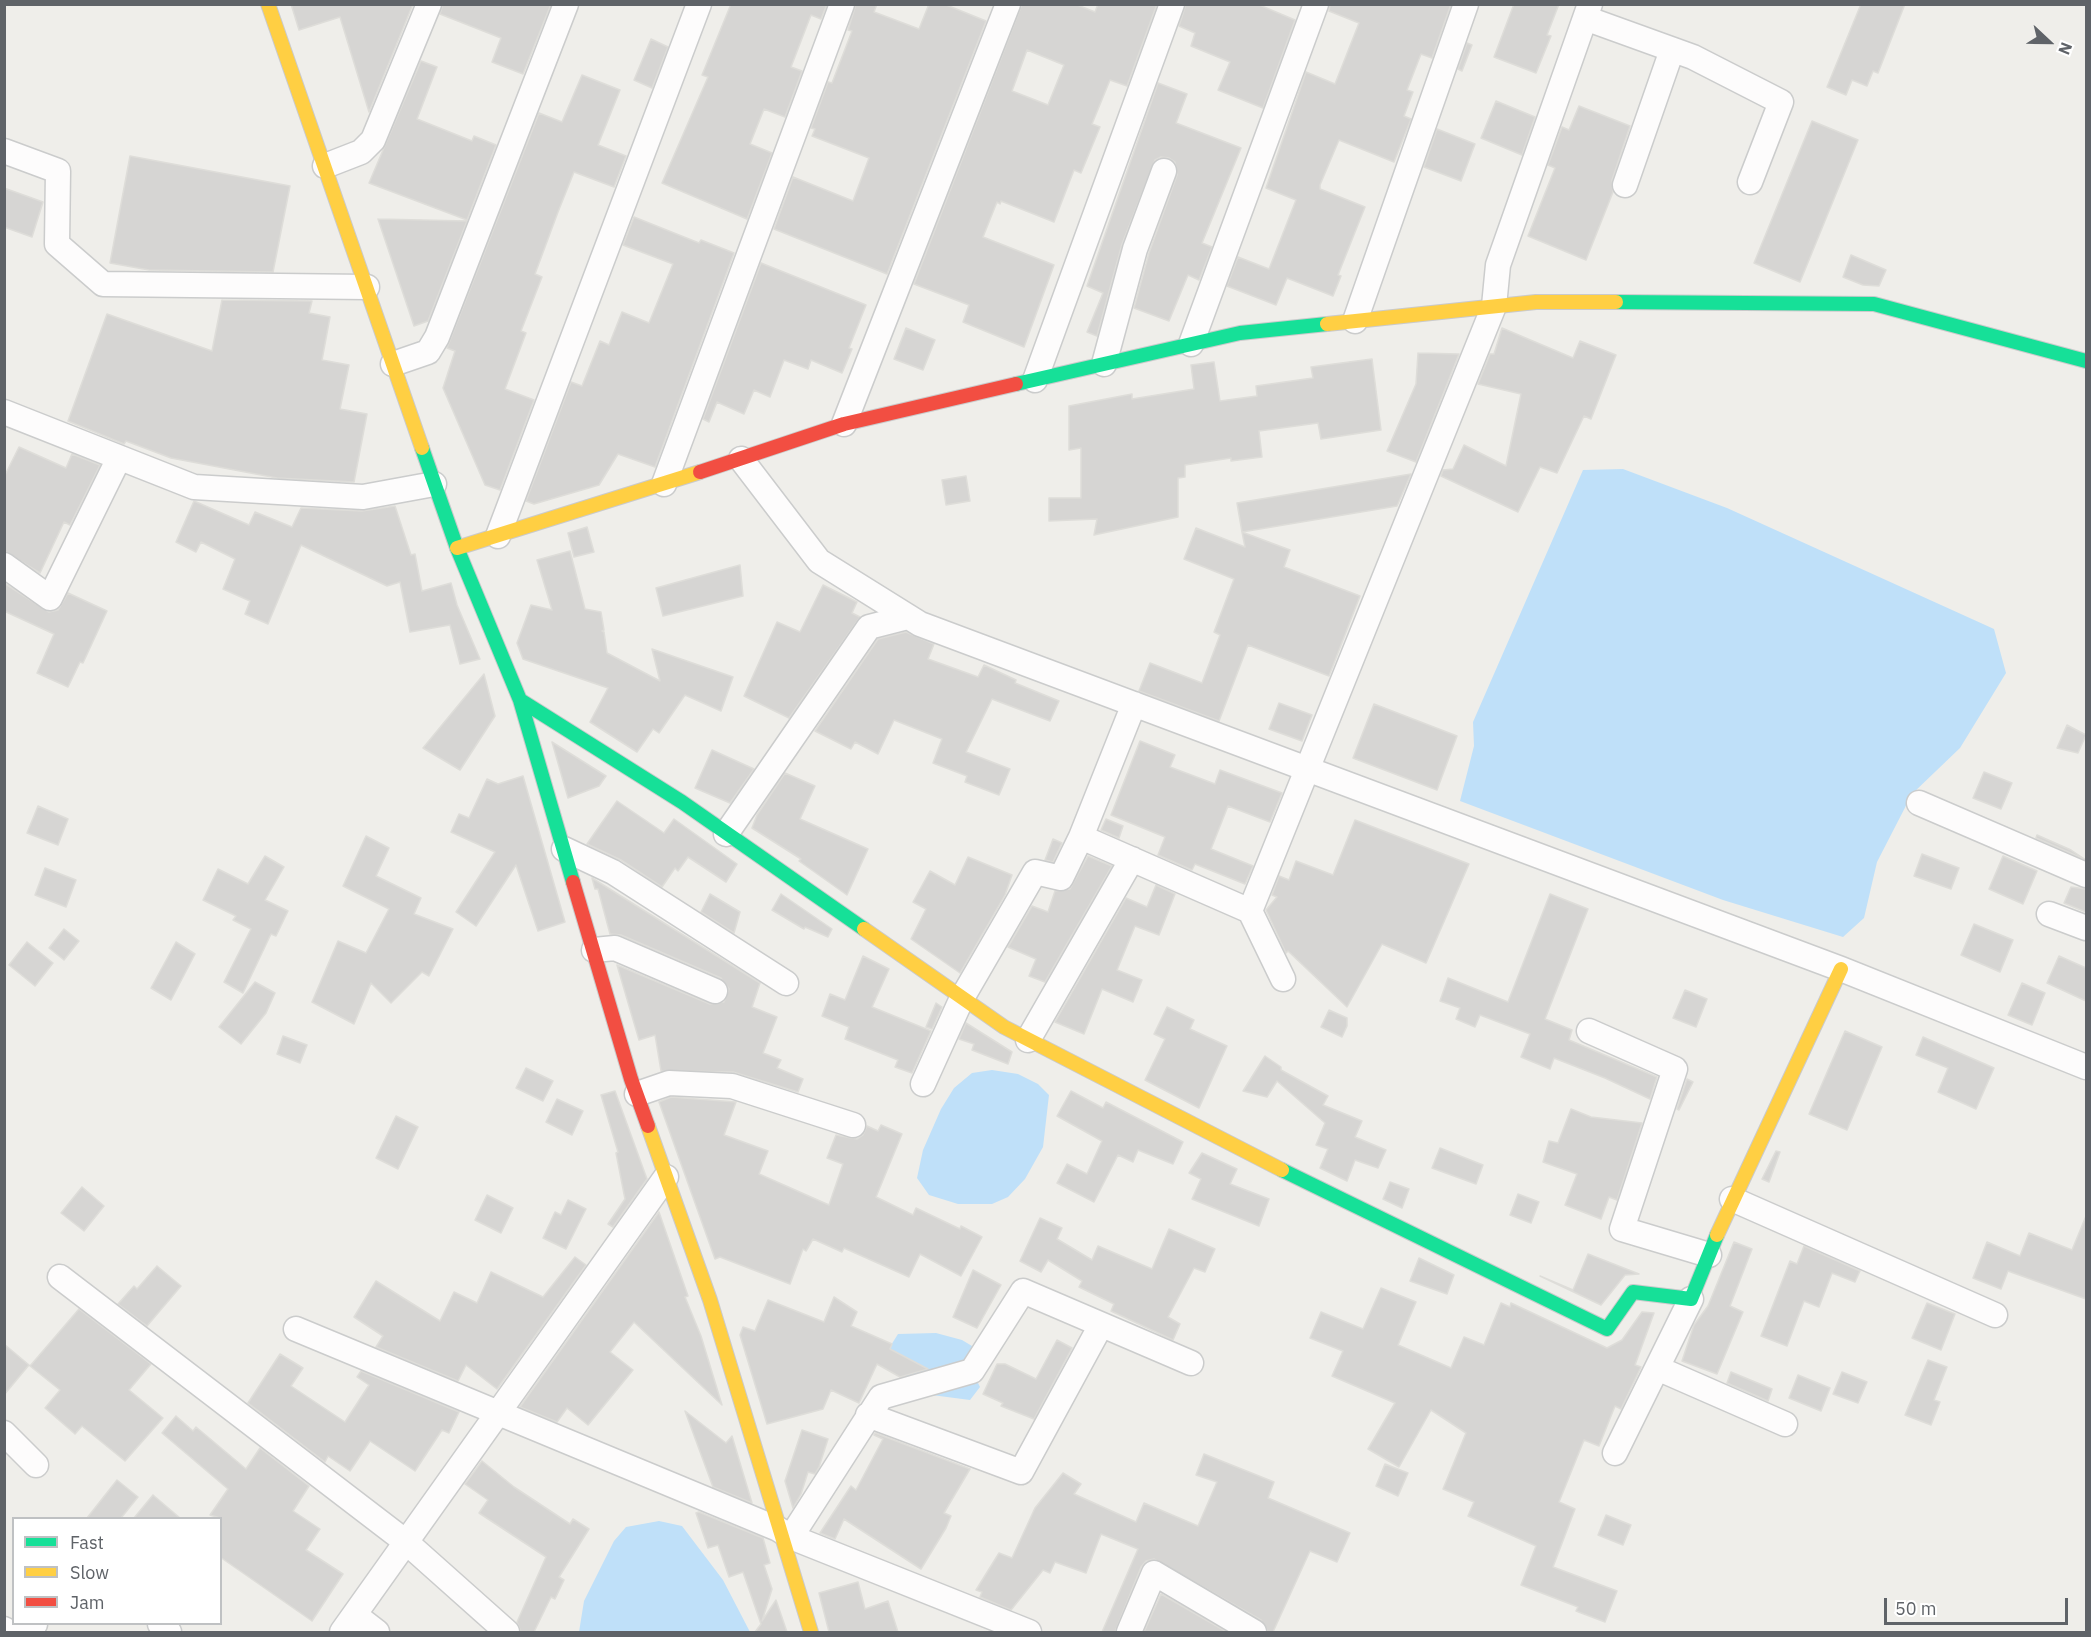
<!DOCTYPE html>
<html>
<head>
<meta charset="utf-8">
<style>
  body { margin:0 }
  #map { position:relative; width:2091px; height:1637px; overflow:hidden; background:#efeeea; font-family:"IBM Plex Sans",sans-serif }
  canvas { display:block }
  .frame { position:absolute; inset:0; border:6px solid #5f6368; pointer-events:none }
  .legend { position:absolute; left:12px; top:1517px; width:210px; height:108px; box-sizing:border-box; background:#fff; border:2px solid #bfc1c3; margin:0; padding:8px 10px; list-style:none; font-size:18px; color:#5f6368 }
  .legend li { display:flex; align-items:center; gap:12px; height:30px }
  .legend b { width:30px; border:2px solid #bfc1c3 }
  .north { position:absolute; left:2019px; top:12px; width:60px; height:60px; -webkit-text-stroke:4px #fff; paint-order:stroke; rotate:112deg; font-size:16px; font-weight:700; line-height:24px; text-align:center; color:#5f6368 }
  .north::after { content:''; display:block; margin:auto; width:21px; height:27px; background:#5f6368; clip-path:polygon(50% 0,100% 100%,50% 72%,0 100%) }
  .scale { position:absolute; left:1884px; top:1598px; width:184px; height:27px; box-sizing:border-box; border:3px solid #5f6368; border-top:0; padding-left:8px; font-size:18px; line-height:21px; white-space:nowrap; color:#5f6368; -webkit-text-stroke:4px #fff; paint-order:stroke }
</style>
</head>
<body>
<div id="map">
<canvas width="2091" height="1637"></canvas>
<div class="frame"></div>
<ul class="legend">
<li><b style="height:8px;background:#16e098"></b>Fast</li>
<li><b style="height:8px;background:#ffcf43"></b>Slow</li>
<li><b style="height:8px;background:#f24e42"></b>Jam</li>
</ul>
<div class="north">N</div>
<div class="scale">50 m</div>
</div>
<script>
const c = document.querySelector('canvas').getContext('2d');
c.lineJoin = 'round';
function fillPath(path, color) {
  c.fillStyle = color;
  c.fill(path, 'evenodd');
}
function poly(rows) {
  const path = new Path2D();
  for (const r of rows) {
    path.moveTo(r[0], r[1]);
    for (let i = 2; i < r.length; i += 2) path.lineTo(r[i], r[i + 1]);
  }
  return path;
}
function stroke(path, color, width, dash) {
  c.strokeStyle = color;
  c.lineWidth = width;
  c.lineCap = dash ? 'butt' : 'round';
  c.setLineDash(dash || []);
  c.stroke(path);
}
fillPath(poly([
  [1623,469,1727,508,1994,629,2006,673,1960,748,1912,794,1877,862,1864,918,1843,937,1723,900,1460,801,1474,746,1473,722,1583,470],
  [992,1070,1018,1074,1038,1084,1049,1095,1043,1147,1025,1179,1008,1197,992,1204,958,1204,929,1195,917,1178,923,1150,941,1109,954,1088,972,1073],
  [936,1333,962,1340,982,1352,972,1371,980,1387,970,1400,924,1394,899,1369,888,1350,898,1334],
  [659,1521,682,1526,723,1580,750,1632,579,1632,584,1601,614,1541,626,1527]
]), '#bfe0f9');
const building = poly([
  [291,4,413,4,369,112,340,17,299,30,291,4],
  [443,4,551,4,523,74,492,62,501,38,440,14,443,4],
  [731,4,827,4,821,19,811,15,791,67,802,71,785,117,764,109,750,144,772,153,747,219,662,183,708,77,702,75,731,4],
  [856,4,877,4,874,12,919,29,929,4,944,4,986,21,887,274,774,229,793,177,853,201,869,158,812,136,815,129,811,128,828,82,832,83,852,31,848,30,856,4],
  [1022,4,1075,4,1095,12,1098,4,1157,4,1127,86,1110,80,1092,124,1100,127,1081,173,1074,170,1054,222,1001,201,1000,204,997,202,983,237,1054,265,1024,347,963,322,969,305,914,284,1022,4],
  [1027,50,1064,65,1048,105,1012,91,1027,50],
  [1186,4,1257,4,1295,20,1263,108,1218,90,1230,62,1191,46,1195,33,1179,26,1186,4],
  [1330,4,1451,4,1432,58,1421,54,1407,90,1413,92,1404,116,1411,119,1394,162,1339,140,1320,185,1320,189,1365,207,1338,275,1341,276,1333,296,1287,278,1276,305,1227,286,1238,257,1269,269,1296,200,1266,188,1306,72,1335,84,1359,23,1329,11,1330,4],
  [1514,4,1559,4,1547,35,1551,36,1536,73,1494,57,1514,4],
  [1861,4,1905,4,1878,73,1873,71,1867,86,1852,80,1846,95,1827,87,1861,4],
  [651,39,668,47,652,88,634,80,651,39],
  [1467,43,1472,45,1462,71,1458,69,1467,43],
  [421,61,437,67,417,119,472,141,474,136,496,145,467,220,369,183,421,61],
  [582,75,620,90,598,145,626,156,614,187,574,172,558,212,535,274,542,277,521,331,526,333,505,389,534,400,500,490,485,485,443,388,455,351,447,348,539,113,562,122,582,75],
  [1158,83,1187,94,1176,123,1241,148,1202,243,1212,247,1199,280,1188,275,1169,321,1134,308,1149,253,1177,175,1175,162,1169,158,1161,157,1155,160,1122,244,1097,336,1087,332,1103,293,1087,286,1158,83],
  [1496,101,1535,117,1522,155,1481,138,1496,101],
  [1579,106,1630,126,1612,180,1613,192,1586,260,1528,236,1555,168,1548,165,1562,127,1569,130,1579,106],
  [1812,121,1858,140,1800,282,1754,263,1812,121],
  [1437,129,1475,144,1461,181,1424,167,1437,129],
  [130,156,290,186,273,272,149,270,110,263,130,156],
  [4,188,43,202,32,237,4,227,4,188],
  [634,217,699,243,701,240,734,253,655,467,618,454,599,485,534,504,526,501,571,382,582,386,600,341,609,345,622,312,649,323,673,264,623,245,634,217],
  [378,219,467,221,428,321,414,326,378,219],
  [1851,255,1886,270,1879,286,1863,285,1843,277,1851,255],
  [761,263,866,305,849,348,852,349,842,373,811,360,808,369,784,360,770,397,754,390,744,414,717,402,709,422,703,419,761,263],
  [222,300,312,301,309,313,330,317,322,360,349,365,340,409,367,414,354,482,277,478,171,458,126,441,124,444,68,421,107,314,212,351,222,300],
  [906,328,935,340,923,370,894,359,906,328],
  [1502,328,1573,358,1580,341,1616,355,1591,419,1584,416,1557,473,1540,467,1518,512,1441,476,1443,470,1453,469,1464,445,1506,466,1521,394,1478,384,1490,354,1494,354,1502,328],
  [1418,353,1459,354,1416,462,1387,451,1416,384,1418,353],
  [1372,359,1381,430,1321,439,1318,423,1259,431,1262,457,1231,461,1231,458,1185,465,1185,477,1178,478,1178,517,1094,535,1097,519,1049,521,1049,498,1081,498,1081,448,1069,450,1069,406,1132,394,1132,399,1194,389,1191,365,1214,362,1220,401,1257,396,1256,386,1313,378,1311,367,1372,359],
  [19,447,66,468,72,454,100,465,70,525,64,522,40,573,4,551,4,477,19,447],
  [1411,474,1397,506,1242,532,1237,503,1411,474],
  [966,476,970,501,946,505,942,480,966,476],
  [194,501,249,525,255,512,292,527,301,508,362,511,395,506,411,555,415,554,422,591,451,583,457,605,480,659,460,664,450,625,410,632,400,582,387,586,301,545,268,624,245,614,250,601,223,589,235,559,201,542,196,552,176,542,194,501],
  [587,527,594,552,574,557,568,533,587,527],
  [1196,528,1245,547,1242,532,1290,550,1284,567,1360,596,1329,676,1248,645,1219,721,1139,691,1150,663,1202,683,1220,635,1214,632,1234,579,1184,559,1196,528],
  [570,551,585,609,601,612,604,630,602,631,604,632,607,653,660,681,652,649,733,677,721,711,685,695,659,733,653,729,637,752,590,722,608,688,523,659,517,643,531,605,552,610,537,560,570,551],
  [740,565,743,596,663,616,656,588,740,565],
  [4,583,49,612,58,610,68,593,107,611,83,663,80,662,68,687,37,673,54,634,4,611,4,583],
  [823,585,857,602,852,613,860,617,789,718,744,696,777,622,800,632,823,585],
  [906,632,934,644,928,659,978,677,984,665,1016,680,1015,683,1059,701,1050,721,992,699,966,752,1010,769,999,795,965,782,967,776,933,763,942,739,894,720,878,754,855,742,851,749,815,731,878,639,906,632],
  [484,674,495,716,460,770,423,748,484,674],
  [1279,703,1312,715,1302,741,1269,729,1279,703],
  [1374,704,1457,736,1437,790,1353,758,1374,704],
  [2067,725,2086,735,2078,753,2057,748,2067,725],
  [1140,741,1175,755,1170,767,1215,784,1220,770,1282,793,1270,822,1228,806,1211,849,1253,866,1245,884,1195,864,1192,870,1158,855,1165,837,1111,815,1140,741],
  [552,742,606,776,599,786,568,798,552,742],
  [712,750,754,769,730,803,695,788,712,750],
  [1984,772,2012,783,2001,809,1973,798,1984,772],
  [785,773,815,786,800,819,868,849,847,895,799,861,801,859,752,828,757,815,785,773],
  [523,776,565,922,538,931,516,865,476,926,456,912,495,852,451,832,459,814,469,818,487,779,498,784,523,776],
  [617,801,664,833,674,819,737,864,726,882,688,857,678,871,675,868,662,887,621,860,587,844,617,801],
  [38,806,68,819,58,845,27,833,38,806],
  [1106,819,1123,826,1119,838,1101,830,1106,819],
  [1355,820,1469,864,1426,963,1382,944,1347,1007,1288,951,1286,953,1266,910,1277,897,1272,895,1279,876,1289,880,1296,861,1333,875,1355,820],
  [2037,835,2071,850,2086,860,2036,838,2037,835],
  [366,836,389,848,376,876,421,898,414,914,453,929,429,976,422,972,391,1003,371,983,354,1024,312,1002,338,941,366,953,389,909,343,886,366,836],
  [1053,839,1062,843,1053,862,1045,860,1053,839],
  [1922,854,1959,868,1951,889,1914,876,1922,854],
  [265,856,284,867,265,900,288,911,276,936,271,934,243,993,224,982,251,929,233,920,236,916,203,900,218,869,248,884,265,856],
  [1088,856,1112,866,1045,982,1029,976,1036,959,1008,947,1032,906,1048,912,1055,891,1070,889,1088,856],
  [2003,856,2037,871,2023,904,1989,889,2003,856],
  [968,857,1012,875,1005,895,960,973,911,939,926,909,913,902,930,871,955,885,968,857],
  [45,868,76,880,66,907,35,895,45,868],
  [592,878,760,983,752,1007,777,1017,763,1053,781,1060,777,1068,803,1079,798,1092,733,1072,661,1071,655,1035,639,1040,617,965,710,1004,724,1002,729,989,721,978,621,935,610,934,598,889,595,889,592,878],
  [1156,885,1175,894,1159,935,1135,926,1117,970,1142,980,1133,1002,1102,989,1084,1034,1055,1022,1126,898,1147,907,1156,885],
  [2071,887,2086,889,2086,912,2064,903,2071,887],
  [710,894,740,912,734,933,701,912,710,894],
  [781,894,832,929,828,937,805,927,804,929,772,910,781,894],
  [1550,894,1588,909,1545,1019,1572,1030,1569,1040,1657,1077,1650,1099,1605,1078,1554,1058,1550,1069,1521,1057,1530,1034,1480,1015,1475,1027,1456,1019,1460,1008,1440,1001,1448,978,1508,1002,1550,894],
  [1974,924,2013,940,2000,972,1961,955,1974,924],
  [64,929,79,941,64,960,49,948,64,929],
  [27,942,53,963,35,986,9,965,27,942],
  [176,942,195,954,171,1000,151,988,176,942],
  [863,956,889,969,872,1007,931,1031,912,1073,895,1067,898,1060,845,1039,849,1027,822,1016,830,994,845,1000,863,956],
  [2059,956,2086,968,2086,1001,2047,983,2059,956],
  [255,982,275,993,266,1013,241,1044,219,1027,255,982],
  [2022,983,2045,993,2032,1025,2008,1015,2022,983],
  [1685,990,1707,999,1696,1027,1673,1018,1685,990],
  [936,1003,942,1007,932,1029,926,1027,936,1003],
  [1167,1007,1194,1020,1190,1029,1227,1046,1199,1108,1145,1080,1165,1039,1154,1034,1167,1007],
  [1329,1010,1347,1018,1347,1026,1342,1037,1321,1027,1329,1010],
  [966,1023,1012,1052,1008,1064,972,1050,974,1044,959,1039,966,1023],
  [1845,1031,1882,1047,1847,1130,1809,1114,1845,1031],
  [283,1036,307,1045,300,1063,277,1054,283,1036],
  [1923,1037,1994,1068,1976,1109,1938,1092,1948,1068,1916,1055,1923,1037],
  [1265,1056,1281,1067,1281,1070,1328,1096,1323,1105,1362,1121,1355,1137,1386,1150,1378,1168,1355,1160,1347,1181,1320,1168,1328,1149,1316,1145,1325,1123,1277,1081,1267,1097,1243,1091,1265,1056],
  [526,1068,553,1081,543,1101,516,1088,526,1068],
  [1687,1079,1693,1082,1679,1110,1677,1109,1687,1079],
  [615,1091,647,1179,613,1227,608,1224,625,1199,616,1153,618,1152,601,1095,615,1091],
  [1071,1091,1103,1108,1106,1102,1183,1142,1173,1164,1138,1150,1133,1162,1118,1155,1094,1202,1057,1183,1067,1164,1087,1174,1102,1141,1057,1116,1071,1091],
  [671,1097,736,1102,724,1135,768,1151,759,1174,829,1205,843,1164,827,1158,836,1135,857,1139,863,1135,867,1126,878,1131,881,1125,902,1134,876,1197,913,1215,916,1208,960,1229,961,1226,982,1237,961,1276,920,1254,909,1277,844,1248,842,1252,813,1239,806,1251,803,1249,790,1284,720,1257,715,1259,659,1102,671,1097],
  [557,1099,583,1111,572,1135,546,1122,557,1099],
  [1571,1109,1591,1117,1642,1123,1617,1200,1609,1197,1601,1219,1565,1205,1577,1174,1543,1162,1549,1141,1558,1143,1571,1109],
  [396,1116,418,1127,398,1169,376,1158,396,1116],
  [1440,1148,1483,1165,1476,1184,1432,1168,1440,1148],
  [1776,1151,1780,1152,1769,1182,1762,1179,1776,1151],
  [1202,1153,1237,1169,1230,1184,1269,1199,1259,1226,1192,1199,1201,1179,1189,1173,1202,1153],
  [1390,1182,1409,1189,1402,1208,1383,1199,1390,1182],
  [82,1187,104,1206,84,1231,61,1213,82,1187],
  [1518,1194,1539,1202,1531,1223,1510,1215,1518,1194],
  [487,1195,513,1208,501,1233,475,1220,487,1195],
  [568,1200,586,1209,566,1249,543,1238,555,1212,561,1215,568,1200],
  [659,1212,688,1296,685,1297,701,1336,722,1405,634,1322,610,1352,633,1370,588,1425,567,1408,557,1422,520,1407,659,1212],
  [2086,1216,2086,1299,2008,1271,2001,1289,1973,1278,1987,1242,2020,1256,2029,1233,2072,1250,2086,1216],
  [1040,1218,1062,1228,1057,1239,1092,1260,1098,1246,1152,1269,1169,1229,1215,1249,1205,1272,1194,1268,1168,1317,1180,1324,1173,1340,1111,1311,1114,1304,1079,1287,1082,1281,1048,1260,1041,1272,1020,1261,1040,1218],
  [1734,1242,1752,1249,1730,1306,1743,1312,1717,1374,1682,1361,1694,1325,1708,1306,1734,1242],
  [1804,1246,1860,1271,1855,1282,1832,1273,1819,1307,1804,1301,1787,1346,1761,1336,1790,1261,1797,1264,1804,1246],
  [1588,1254,1639,1274,1625,1275,1601,1305,1540,1276,1573,1290,1588,1254],
  [575,1257,586,1265,497,1389,466,1365,458,1381,376,1347,383,1336,354,1317,376,1281,440,1321,454,1292,477,1303,491,1272,543,1297,575,1257],
  [1419,1258,1454,1275,1447,1294,1410,1281,1419,1258],
  [157,1266,181,1286,147,1326,118,1304,134,1286,137,1289,157,1266],
  [973,1270,1001,1285,977,1328,953,1317,973,1270],
  [1381,1288,1416,1302,1398,1345,1451,1368,1464,1337,1484,1345,1501,1303,1510,1307,1511,1303,1607,1348,1622,1340,1642,1312,1654,1313,1635,1365,1641,1367,1621,1409,1615,1406,1599,1446,1584,1440,1559,1502,1575,1509,1553,1567,1617,1591,1605,1622,1576,1611,1578,1607,1521,1585,1536,1546,1468,1516,1474,1502,1443,1489,1466,1433,1431,1410,1399,1467,1368,1449,1395,1403,1332,1376,1343,1351,1310,1338,1321,1312,1363,1329,1381,1288],
  [834,1297,857,1312,851,1326,892,1344,890,1349,928,1369,900,1377,877,1364,859,1403,831,1390,823,1409,767,1424,740,1335,743,1327,755,1331,768,1300,824,1322,834,1297],
  [1927,1303,1955,1314,1941,1350,1912,1338,1927,1303],
  [79,1309,151,1364,129,1390,163,1418,125,1461,82,1426,75,1434,45,1408,60,1390,30,1366,79,1309],
  [1057,1340,1072,1348,1034,1419,1001,1406,1003,1403,983,1394,997,1364,1005,1364,1036,1379,1057,1340],
  [4,1344,29,1365,4,1395,4,1344],
  [280,1354,303,1368,291,1386,345,1422,369,1385,357,1377,361,1371,459,1412,449,1433,442,1430,415,1471,370,1441,350,1471,328,1456,325,1462,248,1403,280,1354],
  [1928,1360,1947,1367,1934,1400,1940,1402,1931,1425,1905,1415,1928,1360],
  [1731,1372,1772,1389,1768,1401,1727,1383,1731,1372],
  [1842,1372,1867,1382,1858,1403,1833,1394,1842,1372],
  [1798,1375,1830,1388,1821,1411,1789,1398,1798,1375],
  [685,1411,726,1443,732,1436,752,1503,713,1487,685,1411],
  [176,1416,193,1431,196,1427,246,1469,260,1448,309,1486,293,1511,320,1529,306,1550,343,1574,312,1621,220,1557,220,1518,210,1515,228,1489,162,1433,176,1416],
  [802,1430,828,1439,819,1467,815,1474,808,1472,801,1494,793,1508,785,1481,802,1430],
  [875,1433,970,1469,944,1513,951,1516,946,1528,921,1569,844,1519,835,1539,820,1533,851,1486,856,1490,883,1439,874,1435,875,1433],
  [1204,1454,1274,1482,1268,1498,1350,1533,1337,1562,1310,1551,1273,1632,1268,1632,1261,1620,1154,1559,1146,1561,1141,1567,1115,1632,1102,1632,1138,1549,1101,1534,1086,1573,1055,1562,1050,1573,1043,1570,1011,1610,980,1597,982,1592,976,1590,999,1553,1012,1558,1035,1508,1063,1473,1081,1484,1074,1494,1136,1522,1144,1503,1198,1526,1217,1482,1196,1475,1204,1454],
  [482,1461,514,1487,570,1524,573,1519,589,1529,559,1577,564,1580,555,1599,551,1597,534,1632,521,1632,517,1622,546,1557,479,1513,488,1500,465,1484,482,1461],
  [1385,1464,1408,1473,1398,1496,1376,1486,1385,1464],
  [117,1480,138,1497,121,1518,87,1518,117,1480],
  [153,1495,180,1518,134,1518,153,1495],
  [699,1512,763,1538,770,1563,764,1565,772,1589,762,1621,776,1600,787,1632,755,1632,761,1624,743,1572,729,1577,718,1545,708,1548,696,1513,699,1512],
  [1606,1515,1631,1525,1623,1545,1598,1535,1606,1515],
  [858,1582,865,1609,888,1601,898,1632,829,1632,819,1593,858,1582],
  [1161,1594,1227,1632,1144,1632,1161,1594]
]);
fillPath(building, '#d6d5d3');
stroke(building, '#deddd9', 1.5);
const street = poly([
  [1585,18,1693,57,1781,102,1750,182],
  [4,151,58,171,57,244,103,284,367,287],
  [325,166,361,152,373,140,429,4],
  [1625,185,1672,50],
  [1355,321,1466,4],
  [1191,344,1316,4],
  [393,364,428,352,437,337,566,4],
  [1104,364,1135,249,1164,171],
  [1035,380,1172,4],
  [4,412,194,487,363,497,434,484],
  [844,424,1008,4],
  [741,459,819,561,920,624,1841,969,2086,1067],
  [664,484,842,4],
  [498,536,699,4],
  [4,565,50,598,119,458],
  [1134,704,1081,837,1250,911],
  [1919,803,2086,875],
  [726,834,869,627,908,617],
  [564,849,613,872,786,983],
  [2049,914,2086,928],
  [594,950,615,948,715,991],
  [1283,979,1250,911,1494,306,1498,265,1590,4],
  [1589,1031,1675,1069,1622,1229,1709,1255],
  [1028,1040,1132,859],
  [923,1084,962,998,1035,872,1061,878,1081,837],
  [637,1094,669,1083,732,1086,853,1125],
  [1732,1199,1995,1315],
  [60,1277,406,1542,507,1632],
  [296,1329,778,1529,791,1537,1029,1632],
  [1657,1368,1785,1424],
  [868,1415,1021,1472,1101,1325],
  [4,1433,36,1465],
  [1615,1453,1691,1299],
  [791,1537,881,1397,972,1371,1023,1291,1191,1363],
  [355,1615,377,1632],
  [160,1624,169,1632],
  [4,1629,9,1632],
  [27,1632,35,1624],
  [342,1632,666,1177],
  [1129,1632,1154,1573,1254,1632]
]);
const fast = poly([
  [1616,302,1874,304,2086,361],
  [1016,384,1240,333,1327,324],
  [422,448,457,548,520,700,573,882],
  [520,700,682,802,864,929],
  [1282,1170,1607,1329,1633,1292,1691,1299,1717,1235]
]);
const slow = poly([
  [268,4,422,448],
  [1327,324,1536,302,1616,302],
  [457,548,700,472],
  [864,929,1004,1027,1282,1170],
  [648,1126,710,1300,811,1632],
  [1717,1235,1841,969]
]);
const jam = poly([
  [700,472,844,424,1016,384],
  [573,882,631,1079,648,1126]
]);
stroke(street, '#cbcccc', 27);
stroke(fast, '#cacacb', 16);
stroke(slow, '#cacacb', 16);
stroke(jam, '#cacacb', 16);
stroke(street, '#fdfcfc', 24);
stroke(fast, '#16e098', 14);
stroke(slow, '#ffcf43', 14);
stroke(jam, '#f24e42', 14);
</script>
</body>
</html>
